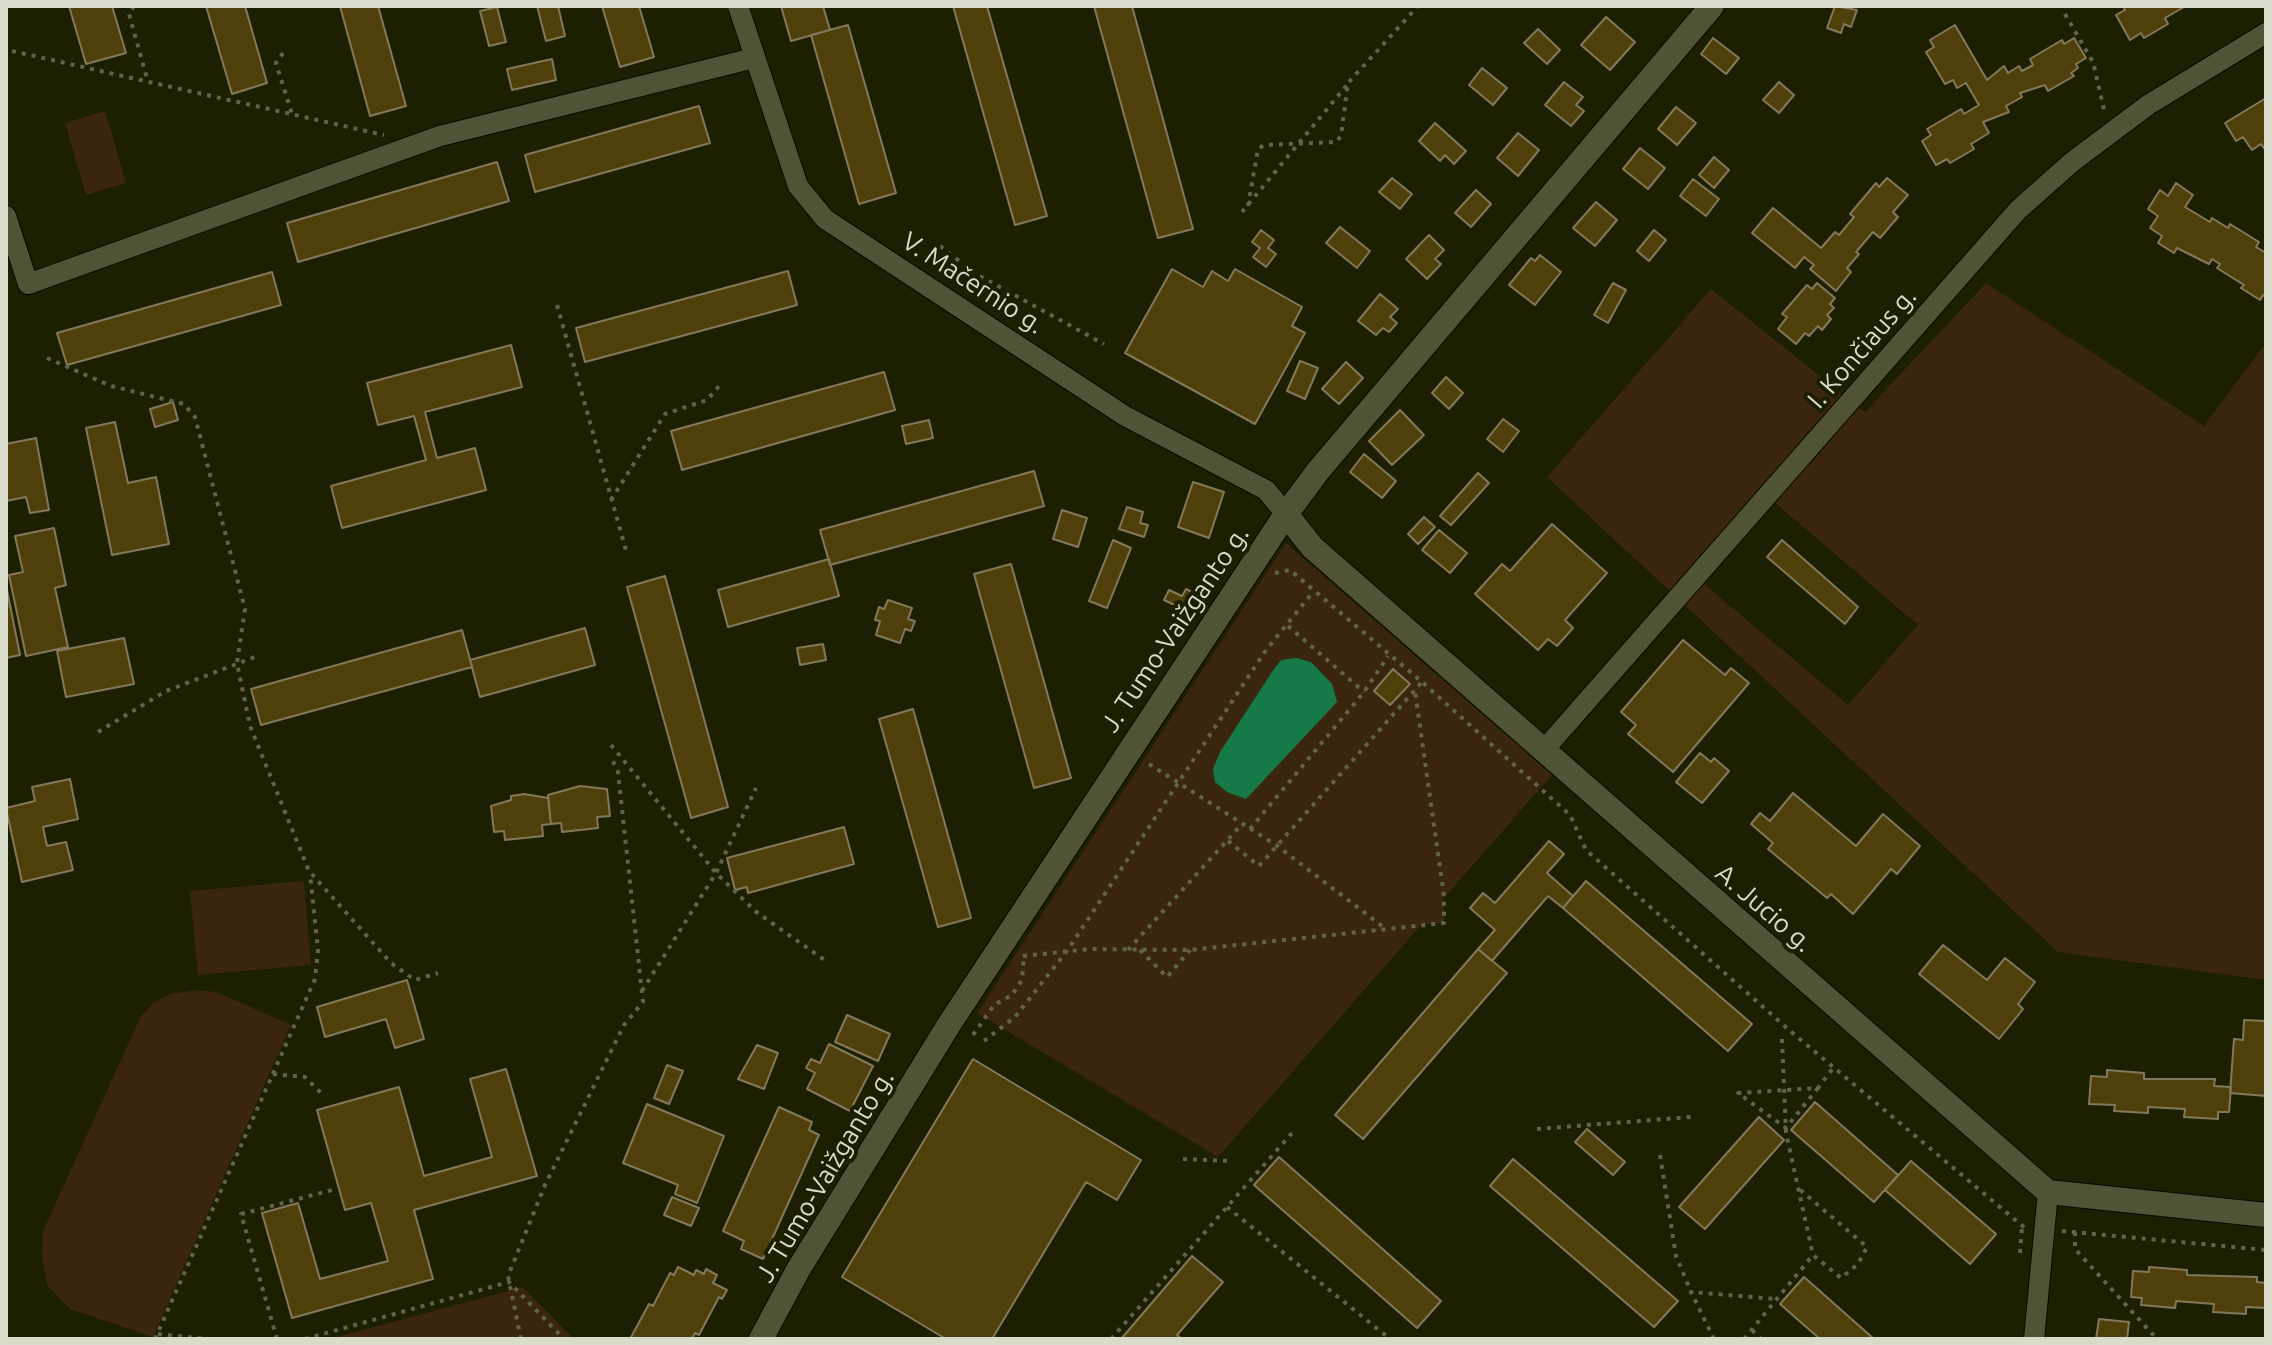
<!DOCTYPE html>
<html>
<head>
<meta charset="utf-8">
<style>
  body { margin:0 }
  #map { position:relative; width:2272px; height:1345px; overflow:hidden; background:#1d1f03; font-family:Ubuntu,sans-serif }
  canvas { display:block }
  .frame { position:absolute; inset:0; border:8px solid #d9dccb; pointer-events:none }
</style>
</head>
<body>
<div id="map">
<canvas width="2272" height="1345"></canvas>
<div class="frame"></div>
</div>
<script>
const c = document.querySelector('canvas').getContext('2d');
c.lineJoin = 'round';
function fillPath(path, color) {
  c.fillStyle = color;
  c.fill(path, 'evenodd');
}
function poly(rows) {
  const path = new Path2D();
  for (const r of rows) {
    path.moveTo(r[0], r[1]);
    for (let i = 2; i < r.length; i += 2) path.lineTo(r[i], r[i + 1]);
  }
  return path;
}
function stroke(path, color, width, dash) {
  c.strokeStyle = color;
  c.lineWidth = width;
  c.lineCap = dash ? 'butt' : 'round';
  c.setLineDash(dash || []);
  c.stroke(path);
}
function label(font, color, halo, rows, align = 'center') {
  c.font = font + ' Ubuntu,sans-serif';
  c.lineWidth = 8;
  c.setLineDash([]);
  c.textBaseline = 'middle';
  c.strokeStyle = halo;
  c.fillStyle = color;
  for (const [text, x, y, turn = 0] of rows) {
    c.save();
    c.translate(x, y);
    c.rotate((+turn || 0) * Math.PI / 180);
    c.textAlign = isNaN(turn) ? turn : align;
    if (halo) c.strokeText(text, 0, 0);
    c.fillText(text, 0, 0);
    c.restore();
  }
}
fillPath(poly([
  [105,111,126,183,86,195,65,123],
  [1986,283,2204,426,2266,343,2266,980,2058,952,1547,477,1711,289,1865,412],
  [1773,501,1918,625,1848,705,1703,583],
  [1286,543,1552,775,1444,898,1444,923,1421,925,1218,1157,977,1013],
  [304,881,311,965,198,975,190,891],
  [197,990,216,992,291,1025,153,1337,70,1309,47,1285,42,1257,43,1231,141,1016,153,1003,170,994],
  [523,1287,574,1339,329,1339]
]), '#3a260e');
fillPath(poly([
  [1296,658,1311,662,1332,684,1337,702,1246,799,1227,792,1215,782,1213,769,1220,752,1272,672,1281,660]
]), '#167a48');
const building = poly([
  [69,6,112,6,126,53,86,64,69,6],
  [206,6,245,6,267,83,232,94,206,6],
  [340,6,378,6,406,106,370,116,340,6],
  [537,6,558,6,565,36,546,41,537,6],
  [602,6,639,6,654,57,620,67,602,6],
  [781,6,823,6,830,30,791,41,781,6],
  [953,6,987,6,1047,216,1015,225,953,6],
  [1094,6,1132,6,1193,229,1158,238,1094,6],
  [1835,6,1857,10,1851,27,1844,24,1841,33,1827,28,1835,6],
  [2123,6,2183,6,2184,7,2165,18,2168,24,2144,38,2141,33,2130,40,2116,15,2125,10,2123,6],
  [497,7,506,42,489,46,480,11,497,7],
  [1606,17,1635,42,1610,70,1581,45,1606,17],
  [848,25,896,193,859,204,811,35,848,25],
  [1955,25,1987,80,2004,66,2008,73,2019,66,2022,71,2033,65,2030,59,2062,40,2064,44,2074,38,2086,58,2076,64,2078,68,2071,73,2074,76,2048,91,2045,85,2020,93,2022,97,2006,106,2009,112,1983,122,1989,133,1971,144,1974,149,1950,163,1947,159,1936,165,1922,141,1931,135,1927,129,1961,109,1964,114,1979,105,1966,83,1957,88,1953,80,1945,84,1926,52,1934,47,1930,40,1955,25],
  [1538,29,1560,50,1547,64,1524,43,1538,29],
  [1713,38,1739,58,1726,74,1701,54,1713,38],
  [552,59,556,80,512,90,507,69,552,59],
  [1482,68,1507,88,1493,105,1469,85,1482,68],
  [1564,82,1583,97,1576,105,1584,111,1571,126,1545,105,1564,82],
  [1779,82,1794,95,1779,113,1763,100,1779,82],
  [2266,98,2266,151,2261,144,2252,150,2243,137,2236,141,2225,123,2266,98],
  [699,106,710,143,535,192,525,155,699,106],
  [1676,107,1696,123,1677,145,1658,129,1676,107],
  [1435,123,1466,151,1454,164,1445,155,1440,161,1419,141,1435,123],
  [1518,133,1539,150,1518,176,1497,158,1518,133],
  [1640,148,1665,168,1648,189,1623,169,1640,148],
  [1714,157,1729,170,1714,188,1699,175,1714,157],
  [497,162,509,201,298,262,287,223,497,162],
  [1392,178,1412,194,1400,209,1379,192,1392,178],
  [1887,178,1908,195,1893,212,1898,217,1880,238,1873,232,1856,252,1859,254,1847,268,1851,272,1836,291,1810,269,1814,265,1804,257,1795,268,1752,233,1773,208,1821,248,1835,232,1839,235,1854,217,1850,214,1876,183,1879,187,1887,178],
  [1693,179,1719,199,1706,216,1680,196,1693,179],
  [2176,183,2193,195,2185,207,2210,222,2212,218,2228,228,2230,224,2259,242,2256,247,2266,253,2266,297,2263,295,2260,300,2241,288,2244,285,2217,268,2220,264,2212,259,2209,264,2177,248,2174,253,2158,243,2162,236,2150,228,2158,216,2148,209,2160,190,2168,196,2176,183],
  [1476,190,1491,204,1471,227,1455,213,1476,190],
  [1596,202,1617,220,1595,246,1573,228,1596,202],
  [1340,227,1370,251,1357,268,1326,243,1340,227],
  [1261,230,1274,240,1268,248,1276,254,1266,267,1253,257,1260,248,1252,242,1261,230],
  [1654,230,1666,240,1649,261,1637,251,1654,230],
  [1429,235,1444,250,1435,259,1441,264,1427,279,1406,259,1429,235],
  [1540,255,1561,272,1535,305,1509,285,1531,258,1535,261,1540,255],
  [1172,269,1203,287,1212,271,1228,281,1235,269,1302,307,1292,326,1305,333,1255,424,1125,353,1172,269],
  [788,271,797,305,585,362,576,328,788,271],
  [272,272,281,305,67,365,57,333,272,272],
  [1613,283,1626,290,1608,323,1594,315,1613,283],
  [1817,283,1835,298,1830,304,1834,308,1827,315,1831,319,1822,330,1818,326,1809,336,1805,333,1796,344,1778,329,1787,317,1782,314,1807,285,1812,289,1817,283],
  [1380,294,1398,309,1390,317,1397,323,1389,332,1383,328,1376,335,1358,321,1380,294],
  [511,345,522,387,425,412,437,458,475,448,486,490,342,528,331,486,426,460,414,416,378,425,367,383,511,345],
  [1300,361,1318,368,1305,399,1287,391,1300,361],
  [1346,362,1363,378,1339,404,1322,389,1346,362],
  [884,372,895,410,682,470,671,431,884,372],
  [1446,377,1463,393,1449,409,1432,393,1446,377],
  [173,402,178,420,155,427,150,409,173,402],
  [1400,410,1424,435,1392,465,1369,441,1400,410],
  [1503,419,1519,431,1503,452,1487,439,1503,419],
  [929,420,933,438,906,444,902,426,929,420],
  [115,422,128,483,156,477,169,544,112,555,86,428,115,422],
  [36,438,49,510,30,513,26,497,6,501,6,444,36,438],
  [1364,454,1396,481,1382,498,1350,472,1364,454],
  [1034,471,1044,506,830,565,820,530,1034,471],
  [1478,473,1489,483,1451,525,1440,516,1478,473],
  [1193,482,1224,492,1209,538,1178,527,1193,482],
  [1127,507,1143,512,1140,523,1148,525,1144,537,1119,529,1127,507],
  [1062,510,1087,518,1078,547,1053,539,1062,510],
  [1424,517,1435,527,1418,544,1408,534,1424,517],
  [1552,524,1607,573,1565,620,1573,628,1557,646,1548,639,1538,650,1475,594,1502,564,1510,571,1552,524],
  [54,528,66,585,55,588,68,647,26,656,9,575,23,572,15,536,54,528],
  [1439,530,1467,553,1450,573,1422,550,1439,530],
  [1113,540,1131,548,1107,608,1089,601,1113,540],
  [1782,540,1858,607,1845,624,1767,557,1782,540],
  [829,559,839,596,728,627,718,590,829,559],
  [1011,564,1071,778,1034,788,974,574,1011,564],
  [665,576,728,807,691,818,627,587,665,576],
  [6,585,20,655,6,658,6,585],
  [1186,589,1196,594,1187,611,1164,600,1169,590,1182,596,1186,589],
  [888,600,912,608,908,619,915,621,911,631,905,629,900,643,876,635,880,621,875,620,879,607,884,609,888,600],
  [585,628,595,665,480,697,470,660,585,628],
  [462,630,472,667,261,725,251,689,462,630],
  [124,638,134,684,66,697,57,651,124,638],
  [1683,640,1725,675,1731,668,1749,683,1673,772,1628,734,1636,725,1621,712,1683,640],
  [823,644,826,660,800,665,797,648,823,644],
  [1393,669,1410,684,1390,705,1374,691,1393,669],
  [913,709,971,918,938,927,879,719,913,709],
  [1700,753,1711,762,1714,758,1729,771,1702,803,1676,782,1700,753],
  [70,779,78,819,43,827,47,846,66,842,73,870,22,882,6,808,35,801,32,787,70,779],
  [580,786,607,789,610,816,597,817,598,828,562,832,561,823,551,824,548,795,580,786],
  [1793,793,1856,846,1883,814,1920,846,1897,874,1891,869,1853,914,1831,894,1827,898,1768,849,1773,843,1751,824,1760,813,1770,821,1793,793],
  [524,794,548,798,551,824,542,825,543,836,505,840,504,831,494,832,491,806,511,800,511,796,524,794],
  [844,827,854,864,748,893,747,887,735,890,727,858,844,827],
  [1549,841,1564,854,1547,873,1573,896,1563,908,1548,896,1492,961,1478,949,1495,930,1470,908,1483,893,1495,903,1549,841],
  [1586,881,1752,1024,1728,1051,1563,908,1586,881],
  [1943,945,1987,980,2005,958,2035,982,2018,1004,2023,1009,1999,1039,1919,974,1943,945],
  [1478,949,1507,973,1363,1139,1335,1115,1478,949],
  [407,980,424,1039,395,1048,386,1019,325,1037,317,1007,407,980],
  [847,1015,890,1034,878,1061,835,1042,847,1015],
  [2244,1020,2266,1021,2266,1096,2230,1093,2234,1039,2243,1040,2244,1020],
  [829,1044,873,1066,850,1111,807,1089,815,1073,806,1068,811,1059,820,1063,829,1044],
  [757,1045,778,1053,764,1089,738,1079,757,1045],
  [973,1059,1141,1160,1117,1200,1086,1182,992,1339,946,1339,842,1277,973,1059],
  [667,1065,683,1071,669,1104,654,1098,667,1065],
  [506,1069,537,1176,414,1210,433,1279,292,1318,262,1213,298,1203,320,1279,388,1261,371,1203,345,1210,317,1110,399,1087,424,1176,492,1157,470,1079,506,1069],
  [2107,1070,2144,1073,2144,1079,2215,1079,2214,1086,2231,1087,2229,1112,2218,1112,2218,1119,2184,1117,2185,1109,2148,1107,2148,1113,2114,1111,2115,1105,2089,1104,2091,1076,2107,1077,2107,1070],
  [1815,1102,1898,1175,1874,1202,1791,1130,1815,1102],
  [647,1104,724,1136,697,1203,675,1194,678,1185,623,1163,647,1104],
  [779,1107,812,1122,809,1130,819,1135,763,1259,741,1249,744,1241,723,1231,779,1107],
  [1759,1117,1784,1140,1705,1229,1679,1207,1759,1117],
  [1587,1129,1625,1162,1613,1175,1575,1142,1587,1129],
  [1279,1157,1441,1301,1417,1328,1254,1185,1279,1157],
  [1513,1159,1678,1301,1654,1327,1490,1186,1513,1159],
  [1911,1161,1996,1234,1970,1264,1885,1190,1911,1161],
  [672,1197,699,1208,691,1226,664,1215,672,1197],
  [1192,1256,1223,1282,1177,1335,1182,1339,1121,1339,1192,1256],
  [678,1267,694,1275,696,1270,704,1274,706,1269,717,1275,713,1283,727,1290,722,1299,719,1297,699,1335,695,1333,692,1339,630,1339,649,1304,653,1306,670,1273,674,1275,678,1267],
  [2149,1267,2187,1270,2187,1275,2257,1277,2257,1282,2266,1283,2266,1308,2246,1307,2246,1314,2213,1312,2214,1304,2176,1301,2175,1308,2141,1305,2142,1298,2131,1297,2133,1271,2149,1272,2149,1267],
  [1804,1277,1874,1339,1820,1339,1780,1304,1804,1277],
  [2099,1319,2129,1322,2127,1339,2096,1339,2099,1319]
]);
fillPath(building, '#4f3f0a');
stroke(building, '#83795a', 2);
const minor = poly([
  [738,6,798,186,825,219,1125,416,1266,490,1286,514],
  [6,216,28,284,440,136,754,58],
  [1543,751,2018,210,2072,162,2148,105,2266,33],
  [2034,1339,2048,1192]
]);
const tertiary = poly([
  [1286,514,1312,547,2048,1192,2266,1215]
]);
const secondary = poly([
  [761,1339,798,1270,950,1023,1286,514,1318,471,1712,6]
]);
stroke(minor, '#080900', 22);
stroke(tertiary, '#080900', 26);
stroke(secondary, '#080900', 26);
stroke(poly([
  [134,6,129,14,148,82],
  [2065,14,2093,62,2105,114],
  [12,51,384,135],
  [283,53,276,63,292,114],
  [1248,206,1258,149,1264,145,1336,142,1341,136,1348,83,1418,6],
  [1242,212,1347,85],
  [940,246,974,273,1104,344],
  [557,305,627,554],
  [47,358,111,386,184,404,195,417,245,609,237,663,250,726,309,871,391,963,415,980,438,973],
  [611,500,665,414,707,400,720,385],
  [1275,573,1290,570,1422,682,1570,815,1586,850,1789,1030,2025,1228],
  [1288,626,1364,692],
  [98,732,166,691,260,655],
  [611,745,716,873,755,911,826,961],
  [1149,764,1276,845,1382,926],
  [1250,829,1364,692,1388,656],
  [1228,841,1259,866,1422,682],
  [1128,950,1242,824],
  [1140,950,1167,977,1190,950],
  [1023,956,1090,949,1190,950,1444,923,1444,896,1415,691],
  [642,991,716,873,756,788],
  [973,1035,994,1005,1012,995,1022,980,1024,954],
  [1782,1039,1786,1133,1813,1255],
  [984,1041,1015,1017,1067,951,1266,650,1314,591],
  [273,1074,305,1077,324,1096],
  [1818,1088,1786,1128,1738,1093,1818,1088,1833,1068],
  [1537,1129,1691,1117],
  [1660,1155,1676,1256,1691,1292],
  [1183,1159,1231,1161],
  [1227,1207,1390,1339],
  [2062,1231,2266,1250],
  [2075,1232,2075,1249,2157,1339],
  [2020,1253,2022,1227],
  [1752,1330,1761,1339],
  [158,1334,208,1339],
  [155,1339,315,979,318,950,310,874],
  [277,1339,241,1214,332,1190],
  [305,1339,509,1282,564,1339],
  [521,1339,508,1276,545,1185,624,1025,643,1002,618,772,612,759],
  [1111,1339,1292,1133],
  [1714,1339,1691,1292,1776,1299],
  [1744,1339,1813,1255,1841,1278,1858,1264,1867,1247,1798,1188]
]), '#61634b', 4, [4, 6]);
stroke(minor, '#505335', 20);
stroke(tertiary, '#505335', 24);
stroke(secondary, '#505335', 24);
label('26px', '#d9dccb', '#1d1f03', [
  ["V. Mačernio g.",973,283,33],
  ["I. Končiaus g.",1862,348,-49],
  ["J. Tumo-Vaižganto g.",1175,629,-56],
  ["A. Jucio g.",1764,908,41],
  ["J. Tumo-Vaižganto g.",825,1176,-59]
]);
</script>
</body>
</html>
